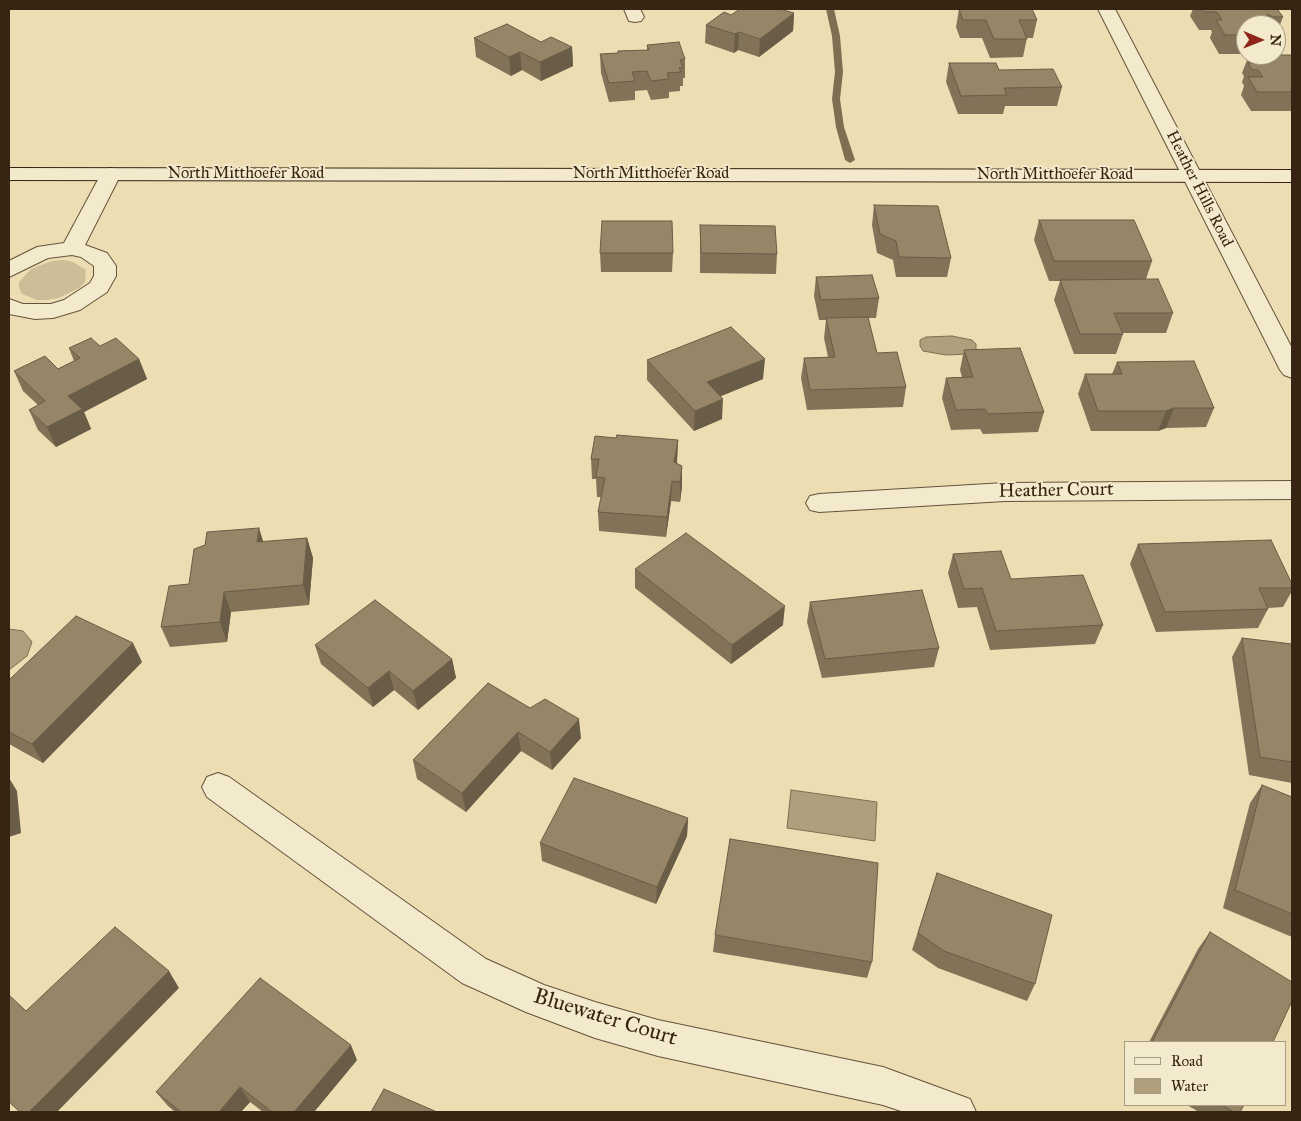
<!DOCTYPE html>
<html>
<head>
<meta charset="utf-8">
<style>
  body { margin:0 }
  #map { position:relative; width:1301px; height:1121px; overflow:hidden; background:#ecdeb2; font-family:"IM FELL Great Primer",serif }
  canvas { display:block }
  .frame { position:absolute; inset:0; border:10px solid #382413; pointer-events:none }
  .legend { position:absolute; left:1124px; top:1041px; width:162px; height:65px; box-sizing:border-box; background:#f3eacd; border:1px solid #a89b83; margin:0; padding:6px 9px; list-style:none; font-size:15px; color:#382413 }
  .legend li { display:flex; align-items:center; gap:10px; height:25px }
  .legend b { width:25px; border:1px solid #a89b83 }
  .north { position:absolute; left:1236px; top:15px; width:50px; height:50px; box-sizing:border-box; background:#f3eacd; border:1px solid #a89b83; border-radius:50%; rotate:91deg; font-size:14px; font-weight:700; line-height:20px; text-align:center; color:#382413 }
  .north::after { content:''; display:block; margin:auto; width:18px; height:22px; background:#8f2418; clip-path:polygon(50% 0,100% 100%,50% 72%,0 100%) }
</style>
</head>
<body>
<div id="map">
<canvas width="1301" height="1121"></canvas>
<div class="frame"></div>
<ul class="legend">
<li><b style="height:6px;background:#f3eacd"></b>Road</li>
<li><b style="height:14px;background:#af9f7c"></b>Water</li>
</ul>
<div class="north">N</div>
</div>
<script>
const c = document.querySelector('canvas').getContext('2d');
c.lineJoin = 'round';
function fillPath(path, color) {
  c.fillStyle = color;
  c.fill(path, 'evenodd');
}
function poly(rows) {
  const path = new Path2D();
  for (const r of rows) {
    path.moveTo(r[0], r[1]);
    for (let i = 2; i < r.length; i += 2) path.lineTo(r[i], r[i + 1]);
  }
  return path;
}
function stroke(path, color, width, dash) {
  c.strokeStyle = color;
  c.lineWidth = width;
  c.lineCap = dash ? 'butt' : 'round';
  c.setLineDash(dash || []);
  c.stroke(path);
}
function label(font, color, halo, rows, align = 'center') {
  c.font = font + ' "IM FELL Great Primer",serif';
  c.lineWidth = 4;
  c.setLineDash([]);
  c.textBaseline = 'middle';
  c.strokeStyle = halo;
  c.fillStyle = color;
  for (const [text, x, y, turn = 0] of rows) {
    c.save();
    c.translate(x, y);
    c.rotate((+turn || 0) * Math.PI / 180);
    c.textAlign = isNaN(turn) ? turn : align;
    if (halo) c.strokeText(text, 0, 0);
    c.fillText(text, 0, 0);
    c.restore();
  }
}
fillPath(poly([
  [64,260,73,262,86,270,85,282,79,288,59,298,47,300,37,300,22,294,19,288,19,282,31,269,52,261]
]), '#cdbe97');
const water = poly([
  [952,336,972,340,976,344,976,349,968,354,946,355,923,351,920,346,920,340,926,337,952,336],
  [9,629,23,631,32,642,27,656,9,670,9,629],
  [791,790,877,802,875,841,787,828,791,790]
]);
fillPath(water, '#af9f7c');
stroke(water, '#7f6e52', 1);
fillPath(poly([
  [826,9,834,9,840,36,843,72,840,99,844,127,855,160,850,163,845,160,836,127,832,99,835,72,832,36,826,9]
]), '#7f6e52');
const street = poly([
  [624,9,640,9,644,17,641,21,635,22,629,21,624,9],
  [1098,9,1115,9,1292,348,1292,378,1284,375,1280,370,1098,9],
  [111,168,118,170,121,174,85,245,107,253,116,266,116,276,107,292,80,310,53,318,35,319,9,314,9,299,23,304,51,304,64,300,90,283,94,276,94,266,81,257,72,255,48,258,9,277,9,261,37,247,64,243,101,174,104,170,111,168],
  [1292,481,1292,499,1005,501,819,512,810,510,806,503,810,496,819,494,1005,483,1292,481],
  [218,773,229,777,486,959,544,985,595,1002,658,1020,883,1067,970,1099,976,1112,904,1112,883,1105,658,1056,595,1038,526,1012,462,983,207,797,202,787,207,777,218,773]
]);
const secondary = poly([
  [9,168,1292,170,1292,182,9,180,9,168]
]);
stroke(street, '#65523b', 2);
stroke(secondary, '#382413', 2);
fillPath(street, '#f3eacd');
fillPath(secondary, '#f3eacd');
fillPath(poly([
  [959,9,1037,20,1033,38,1027,38,1023,57,990,58,982,38,960,38,956,27],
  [1193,9,1277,9,1283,17,1278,30,1282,35,1276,51,1276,25,1246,25,1246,54,1219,54,1210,38,1212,32,1211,30,1199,30,1190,16],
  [794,13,793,31,759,57,738,50,734,53,705,43,706,25,731,15],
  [474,38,541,42,572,47,573,66,541,81,522,70,511,76,476,57],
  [647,45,685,59,685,78,683,78,683,86,680,86,680,91,669,92,669,98,651,100,647,90,635,91,635,100,609,102,601,73,600,54,618,53,618,51,647,50],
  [1249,55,1292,55,1292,111,1251,111,1241,95,1244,86,1242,82,1244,76,1242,73],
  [949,63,999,70,1062,87,1057,106,1005,106,1003,114,958,114,946,82],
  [874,205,951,258,947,277,896,277,893,260,877,253,872,225],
  [1039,220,1152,261,1146,279,1173,313,1166,333,1122,333,1123,334,1116,354,1074,354,1054,300,1060,281,1049,281,1034,240],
  [700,225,777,254,776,274,700,273],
  [600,253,673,253,672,272,601,272],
  [816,277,879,298,876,318,868,318,877,353,906,387,903,407,807,410,801,378,804,358,828,357,824,338,826,320,819,320,814,296],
  [100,346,139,359,147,379,84,412,91,429,56,447,38,430,29,410,38,405,23,391,14,371,58,369,74,361,69,348],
  [964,350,1044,412,1038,432,983,434,980,429,951,430,942,398,946,378,962,377,960,370],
  [647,360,763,379,721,396,722,419,694,431,647,380],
  [1117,362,1214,408,1206,427,1166,428,1158,431,1091,431,1078,394,1085,374,1112,374],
  [616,438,678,440,677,463,682,486,680,502,671,501,666,537,599,531,598,512,601,497,597,497,596,479,592,479,591,459],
  [307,538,313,558,309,605,231,612,227,642,170,647,161,627,189,584,264,542],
  [1138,544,1292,584,1292,591,1283,607,1268,608,1268,609,1258,628,1156,632,1130,564],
  [953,554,1011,579,1103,625,1095,644,990,650,977,607,958,608,948,573],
  [635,569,783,625,731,664,635,588],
  [810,602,939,648,934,667,822,678,807,622],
  [1242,638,1292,644,1292,783,1249,775,1232,657],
  [315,645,452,659,456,678,418,710,394,690,373,707,321,664],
  [142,662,43,763,9,744,9,680],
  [488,683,581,738,552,770,521,751,466,812,417,779,413,760],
  [1262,785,1292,797,1292,937,1223,908,1250,803],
  [688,818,687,836,656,904,542,861,540,843],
  [937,873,1035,984,1027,1001,938,968,912,950],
  [1210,932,1273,1042,1149,1042,1198,949],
  [715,935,872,962,867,978,713,952],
  [357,1060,314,1112,263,1112,250,1102,241,1112,175,1112,168,1106,156,1092],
  [1187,1105,1244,1105,1240,1112,1199,1112]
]), '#817258');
fillPath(poly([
  [794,13,793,31,759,57,760,39],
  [739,32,738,50,734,53,735,34],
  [572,47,573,66,541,81,540,62],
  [520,52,522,70,511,76,509,57],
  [139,359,147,379,84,412,91,429,56,447,47,427,68,396],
  [765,359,763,379,706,402,707,382],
  [723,399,722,419,694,431,695,411],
  [1174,408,1166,428,1158,431,1166,411],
  [678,440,677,460,674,482,674,462],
  [682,466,682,486,680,502,680,482],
  [672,481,671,501,666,537,667,517],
  [259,528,265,547,257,542],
  [307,538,313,558,309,605,303,585],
  [224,592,231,612,227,642,220,622],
  [785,606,783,625,731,664,732,645],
  [133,643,142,662,43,763,32,744],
  [452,659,456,678,418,710,413,691],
  [389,671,394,690,373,707,368,688],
  [579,719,581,738,552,770,550,752],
  [518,732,521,751,466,812,462,793],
  [9,778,17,791,21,833,9,837],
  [688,818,687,836,656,904,657,887],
  [169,971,179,988,57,1112,29,1112],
  [351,1045,357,1060,314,1112,294,1112],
  [240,1087,250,1102,241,1112,219,1112]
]), '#695d47');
const building = poly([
  [740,9,780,9,794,13,760,39,739,32,735,34,706,25,724,12,731,15,740,9],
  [959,9,1032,9,1037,20,1019,20,1027,39,994,39,986,20,963,20,959,9],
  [1202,9,1277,9,1283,17,1273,17,1267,14,1275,25,1246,25,1246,35,1225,35,1216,20,1222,20,1217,12,1205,12,1202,9],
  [507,24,541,42,551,37,572,47,540,62,520,52,509,57,474,38,507,24],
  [1276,27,1282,35,1276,35,1276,27],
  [679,42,685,59,680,60,683,67,679,68,681,72,667,73,669,79,651,81,647,71,632,72,635,81,609,83,600,54,618,53,618,51,649,50,647,45,679,42],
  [1249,55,1292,55,1292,92,1257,92,1248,77,1263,77,1258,70,1252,70,1248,63,1254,63,1249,55],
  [949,63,996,63,999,70,1053,69,1062,87,1004,88,1007,95,961,96,949,63],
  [874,205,938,206,951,258,899,257,896,241,880,234,874,205],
  [1039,220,1134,220,1152,261,1054,261,1039,220],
  [602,221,672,221,673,253,600,253,602,221],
  [700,225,775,226,777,254,701,253,700,225],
  [872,275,879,298,821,300,816,277,872,275],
  [1158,279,1173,313,1114,313,1123,334,1080,334,1060,280,1158,279],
  [868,317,877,353,897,352,906,387,810,390,804,358,835,357,826,318,868,317],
  [731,327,765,359,707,382,723,399,695,411,647,360,731,327],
  [91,338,100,346,116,338,139,359,68,396,82,409,47,427,29,410,45,401,14,371,45,356,58,369,80,358,69,348,91,338],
  [1020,348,1044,412,988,414,985,409,956,410,946,378,973,377,964,350,1020,348],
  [1194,361,1214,408,1174,408,1166,411,1098,411,1085,374,1122,374,1117,362,1194,361],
  [617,435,678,440,674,462,682,466,680,482,672,481,667,517,598,512,605,478,596,477,599,459,591,459,595,436,616,438,617,435],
  [259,528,257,542,307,538,303,585,224,592,220,622,161,627,169,586,189,584,194,549,205,545,207,532,259,528],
  [686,533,785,606,732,645,635,569,686,533],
  [1271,540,1292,584,1292,588,1259,588,1268,609,1165,612,1138,544,1271,540],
  [1001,551,1011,579,1083,575,1103,625,996,631,982,588,964,589,953,554,1001,551],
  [922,590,939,648,825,659,810,602,922,590],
  [375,600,452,659,413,691,389,671,368,688,315,645,375,600],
  [76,616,133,643,32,744,9,732,9,680,76,616],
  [1242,638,1292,644,1292,762,1260,757,1242,638],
  [488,683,530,708,545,699,579,719,550,752,518,732,462,793,413,760,488,683],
  [574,778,688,818,657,887,540,843,574,778],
  [1262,785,1292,797,1292,914,1235,890,1262,785],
  [730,839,878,863,872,962,715,935,730,839],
  [937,873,1052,915,1035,984,944,951,918,933,937,873],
  [115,927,169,971,29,1112,20,1112,9,1102,9,995,26,1011,115,927],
  [1210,932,1292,982,1292,1001,1273,1042,1152,1042,1210,932],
  [260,978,351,1045,294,1112,272,1112,240,1087,219,1112,181,1112,156,1092,260,978],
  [384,1089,437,1112,371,1112,384,1089],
  [1222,1105,1244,1105,1240,1112,1234,1112,1222,1105]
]);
fillPath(building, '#968566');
stroke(building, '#695d47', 1);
label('16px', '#382413', '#f3eacd', [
  ["North Mitthoefer Road",246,174],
  ["North Mitthoefer Road",651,174],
  ["North Mitthoefer Road",1055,175],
  ["Heather Hills Road",1199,189,63]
]);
label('19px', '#382413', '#f3eacd', [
  ["Heather Court",1056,491,-1]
]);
label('22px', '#382413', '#f3eacd', [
  ["Bluewater Court",605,1018,17]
]);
</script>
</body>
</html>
